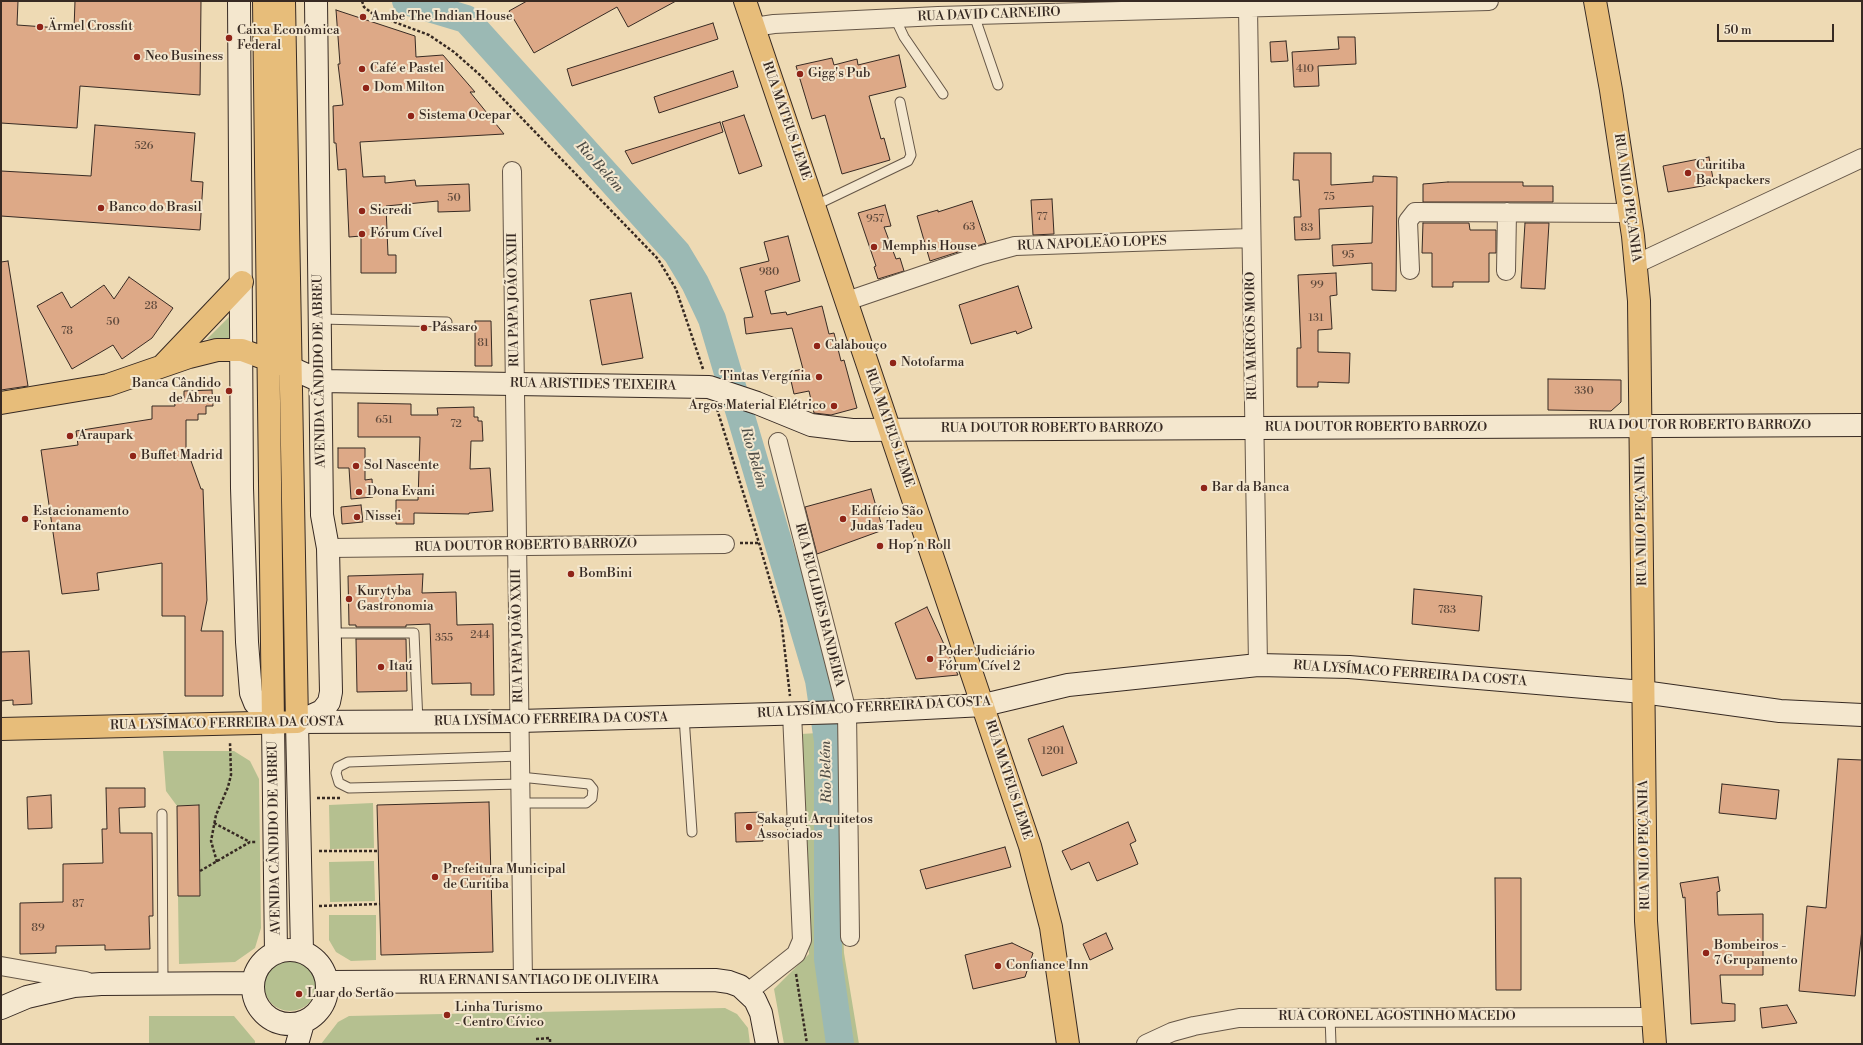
<!DOCTYPE html>
<html>
<head>
<meta charset="utf-8">
<style>
  body { margin:0 }
  #map { position:relative; width:1863px; height:1045px; overflow:hidden; background:#eedab4; font-family:"Libre Bodoni",serif }
  canvas { display:block }
  .frame { position:absolute; inset:0; border:2px solid #372a23; pointer-events:none }
  .scale { position:absolute; left:1717px; top:24px; width:117px; height:18px; box-sizing:border-box; border:2px solid #372a23; border-top:0; padding-left:5px; font-size:12px; line-height:14px; white-space:nowrap; color:#372a23; -webkit-text-stroke:3px #f4e7ce; paint-order:stroke }
</style>
</head>
<body>
<div id="map">
<canvas width="1863" height="1045"></canvas>
<div class="frame"></div>
<div class="scale">50 m</div>
</div>
<script>
const c = document.querySelector('canvas').getContext('2d');
c.lineJoin = 'round';
function fillPath(path, color) {
  c.fillStyle = color;
  c.fill(path, 'evenodd');
}
function poly(rows) {
  const path = new Path2D();
  for (const r of rows) {
    if (r.length === 3) {
      path.moveTo(r[0] + r[2], r[1]);
      path.arc(r[0], r[1], r[2], 0, 2 * Math.PI);
      continue;
    }
    path.moveTo(r[0], r[1]);
    for (let i = 2; i < r.length; i += 2) path.lineTo(r[i], r[i + 1]);
  }
  return path;
}
function stroke(path, color, width, dash) {
  c.strokeStyle = color;
  c.lineWidth = width;
  c.lineCap = dash ? 'butt' : 'round';
  c.setLineDash(dash || []);
  c.stroke(path);
}
function label(font, color, halo, rows, align = 'center') {
  c.font = font + ' "Libre Bodoni",serif';
  c.lineWidth = 4;
  c.setLineDash([]);
  c.textBaseline = 'middle';
  c.strokeStyle = halo;
  c.fillStyle = color;
  for (const [text, x, y, turn = 0] of rows) {
    c.save();
    c.translate(x, y);
    c.rotate((+turn || 0) * Math.PI / 180);
    c.textAlign = isNaN(turn) ? turn : align;
    if (halo) c.strokeText(text, 0, 0);
    c.fillText(text, 0, 0);
    c.restore();
  }
}
fillPath(poly([
  [231,315,231,338,207,339],
  [835,732,844,953,859,1044,784,1044,774,989,809,954,801,734],
  [163,751,234,751,250,761,259,779,261,928,255,948,235,962,179,964,178,896,200,895,199,805,177,806,166,791],
  [373,803,374,848,330,849,329,805],
  [374,861,375,901,330,902,329,862],
  [329,915,376,915,376,960,351,961,336,952,329,940],
  [290,985,26],
  [725,1008,737,1014,748,1028,750,1044,321,1044,338,1022,349,1016],
  [149,1016,234,1016,255,1041,255,1044,149,1044]
]), '#b5c090');
stroke(poly([
  [406,1,466,19,677,253,695,283,712,319,819,680,828,741,828,959,840,1044]
]), '#9bb9b4', 28);
const building = poly([
  [1,1,18,1,17,25,74,29,75,1,201,1,200,95,80,86,77,128,1,123,1,1],
  [527,1,676,1,628,27,617,7,534,53,509,11,527,1],
  [336,10,415,36,416,57,443,55,475,92,470,92,504,134,360,142,363,177,385,176,385,183,415,180,416,186,469,184,470,211,438,212,438,201,386,206,388,255,396,255,396,273,361,273,361,236,349,237,346,169,338,170,336,143,334,143,333,106,343,105,338,64,340,64,336,10],
  [713,23,718,39,572,86,567,69,713,23],
  [1338,37,1355,37,1356,64,1318,66,1319,86,1294,87,1292,52,1339,49,1338,37],
  [1286,41,1288,61,1271,62,1270,42,1286,41],
  [899,55,906,87,869,96,881,139,884,138,890,160,842,174,825,115,812,119,796,66,832,58,834,65,857,59,858,65,899,55],
  [733,71,738,87,659,113,654,97,733,71],
  [744,115,762,166,739,174,722,122,744,115],
  [720,122,723,132,632,164,625,151,720,122],
  [95,125,195,133,191,181,203,182,200,230,1,216,1,171,91,176,95,125],
  [1294,153,1331,153,1331,185,1373,182,1373,176,1397,177,1396,291,1372,290,1372,263,1333,266,1332,245,1372,243,1373,206,1319,209,1320,239,1295,240,1294,217,1301,217,1299,180,1293,180,1294,153],
  [1709,157,1714,184,1668,192,1663,166,1709,157],
  [1448,182,1523,182,1523,186,1553,186,1553,202,1423,202,1423,184,1448,182],
  [1052,199,1054,234,1033,235,1031,200,1052,199],
  [972,201,986,243,930,261,917,216,938,210,938,212,972,201],
  [885,205,891,226,884,227,896,259,900,258,904,271,878,279,874,267,876,266,858,213,885,205],
  [1423,223,1469,223,1470,230,1496,230,1496,253,1489,253,1489,282,1453,282,1453,287,1432,287,1432,253,1422,253,1423,223],
  [1525,223,1549,223,1545,289,1521,288,1525,223],
  [788,236,800,281,765,291,771,314,786,312,787,315,822,306,829,334,834,333,841,361,844,360,857,408,831,415,814,413,809,391,794,394,789,372,803,369,792,328,746,334,744,318,753,317,740,268,769,261,764,242,788,236],
  [8,261,28,386,1,390,1,262,8,261],
  [1336,273,1337,295,1330,296,1332,329,1318,330,1318,352,1350,353,1349,383,1318,382,1318,387,1297,387,1297,348,1301,348,1298,275,1336,273],
  [129,277,173,308,152,338,122,359,113,345,72,369,37,306,62,292,71,308,104,285,114,299,129,277],
  [1018,286,1032,328,1017,334,1016,331,971,344,959,305,1018,286],
  [631,293,643,358,602,365,590,300,631,293],
  [475,321,491,321,492,366,475,366,475,321],
  [1548,379,1621,380,1621,402,1611,411,1548,410,1548,379],
  [212,390,213,406,206,406,206,414,198,414,198,420,186,420,186,447,201,489,203,489,207,600,201,631,223,631,223,696,185,696,185,616,162,616,162,563,97,573,99,590,62,594,41,450,78,445,76,431,152,419,152,406,175,406,174,398,184,398,184,391,212,390],
  [358,403,411,404,411,415,438,415,437,408,474,407,474,417,478,417,478,421,482,421,483,441,471,441,470,469,490,468,493,511,469,513,469,514,414,513,414,524,396,524,396,500,418,500,420,437,358,437,358,403],
  [338,448,365,448,365,480,372,479,373,497,351,499,349,468,338,468,338,448],
  [871,489,883,530,817,554,805,507,871,489],
  [361,505,363,522,342,524,341,507,361,505],
  [423,574,422,593,456,592,457,625,493,624,494,695,471,695,471,683,432,684,430,624,406,625,406,627,356,627,356,625,349,625,348,576,423,574],
  [1414,589,1482,596,1479,631,1412,624,1414,589],
  [927,607,958,675,916,679,895,623,927,607],
  [356,639,406,639,407,691,357,692,356,639],
  [29,651,32,704,13,705,13,700,1,701,1,652,29,651],
  [1063,726,1077,763,1042,776,1028,739,1063,726],
  [1838,759,1862,760,1862,929,1855,996,1799,991,1807,906,1826,908,1838,759],
  [1722,784,1779,790,1776,819,1719,813,1722,784],
  [106,788,145,788,145,807,119,808,120,833,152,833,153,916,149,916,150,949,105,950,105,945,56,946,56,953,20,954,20,903,63,902,63,864,103,863,102,829,107,829,106,788],
  [51,795,52,828,28,829,27,797,51,795],
  [489,802,493,952,381,955,377,805,489,802],
  [199,805,200,896,178,896,177,806,199,805],
  [762,812,763,841,736,842,735,813,762,812],
  [1128,822,1136,841,1130,844,1138,864,1097,881,1089,862,1071,870,1062,851,1128,822],
  [1005,847,1011,867,926,889,920,870,1005,847],
  [1718,877,1720,891,1717,892,1718,915,1763,914,1763,975,1720,975,1722,1003,1735,1004,1735,1021,1691,1024,1685,897,1683,898,1680,883,1718,877],
  [1495,878,1521,878,1521,990,1496,990,1495,878],
  [1106,933,1113,949,1090,960,1083,944,1106,933],
  [1012,943,1033,953,1025,977,973,989,965,955,1012,943],
  [1787,1005,1797,1023,1762,1028,1760,1008,1787,1005]
]);
fillPath(building, '#dda987');
stroke(building, '#372a23', 1);
const lane = poly([
  [974,15,998,85],
  [895,18,904,37,943,94],
  [814,206,908,161,911,155,900,102],
  [320,319,447,322],
  [330,633,414,633,418,722],
  [684,717,692,832],
  [520,756,348,762,338,767,336,773,339,783,349,788,520,784],
  [520,777,589,784,593,789,592,798,586,803,520,803],
  [162,814,163,983],
  [1330,1017,1331,1044]
]);
const street = poly([
  [1248,7,1258,665],
  [754,27,774,24,938,16,1489,1],
  [512,171,523,981],
  [1636,264,1862,158],
  [1410,270,1408,221,1415,212,1630,213],
  [1506,271,1507,212],
  [847,301,982,255,1015,246,1250,238],
  [778,442,847,712,850,937],
  [328,548,725,544],
  [1,966,86,981],
  [748,992,796,954,802,940,792,713],
  [1146,1044,1172,1032,1194,1026,1239,1018,1652,1017]
]);
const secondary = poly([
  [239,1,242,488,247,642,251,693,255,703,273,723,276,953],
  [291,368,320,381,709,387,757,403,811,425,852,430,1862,425],
  [300,721,322,711,329,702,331,692,328,548,322,515,316,1],
  [297,722,519,721,847,712,984,705,1068,685,1258,665,1349,667,1643,692,1780,711,1862,715],
  [297,722,302,951],
  [290,987,37],
  [327,982,715,980,729,982,740,986,755,1000,761,1013,767,1044],
  [1,1008,27,997,74,986,101,984,253,983],
  [297,1044,303,1023]
]);
const primary = poly([
  [264,1,273,723],
  [745,1,1030,846,1051,927,1068,1044],
  [1595,1,1611,90,1633,236,1639,301,1646,921,1655,1044],
  [164,364,242,282],
  [1,403,108,385,189,357,217,350,242,350,280,364],
  [1,729,297,722,284,1]
]);
stroke(lane, '#655647', 11);
stroke(street, '#655647', 20);
stroke(secondary, '#372a23', 24);
stroke(primary, '#372a23', 24);
stroke(poly([
  [362,1,364,7,373,14,429,35,454,52,480,75,658,259,676,289,703,369],
  [717,409,759,543,781,618,790,696],
  [740,543,759,543],
  [317,798,342,798],
  [214,823,250,842],
  [319,851,378,851],
  [217,862,211,841,216,815,228,787,231,775,230,742],
  [200,871,250,842,256,842],
  [319,906,380,904],
  [796,974,807,1044],
  [536,1039,550,1038,550,1044]
]), '#372a23', 2.5, [3, 2]);
stroke(lane, '#f4e7ce', 9);
stroke(street, '#f4e7ce', 18);
stroke(secondary, '#f4e7ce', 22);
stroke(primary, '#e7bd7a', 22);
for (const [x, y, r, color] of [
  [363,17,4,"#8f2418"],
  [40,27,4,"#8f2418"],
  [229,38,4,"#8f2418"],
  [137,57,4,"#8f2418"],
  [362,69,4,"#8f2418"],
  [800,74,4,"#8f2418"],
  [366,88,4,"#8f2418"],
  [411,116,4,"#8f2418"],
  [1688,173,4,"#8f2418"],
  [101,208,4,"#8f2418"],
  [362,211,4,"#8f2418"],
  [362,234,4,"#8f2418"],
  [874,247,4,"#8f2418"],
  [424,328,4,"#8f2418"],
  [817,346,4,"#8f2418"],
  [893,363,4,"#8f2418"],
  [819,377,4,"#8f2418"],
  [229,391,4,"#8f2418"],
  [834,406,4,"#8f2418"],
  [70,436,4,"#8f2418"],
  [133,456,4,"#8f2418"],
  [356,466,4,"#8f2418"],
  [1204,488,4,"#8f2418"],
  [359,492,4,"#8f2418"],
  [357,517,4,"#8f2418"],
  [25,519,4,"#8f2418"],
  [843,519,4,"#8f2418"],
  [880,546,4,"#8f2418"],
  [571,574,4,"#8f2418"],
  [349,599,4,"#8f2418"],
  [930,659,4,"#8f2418"],
  [381,667,4,"#8f2418"],
  [749,827,4,"#8f2418"],
  [435,877,4,"#8f2418"],
  [1706,953,4,"#8f2418"],
  [998,966,4,"#8f2418"],
  [299,994,4,"#8f2418"],
  [447,1015,4,"#8f2418"]
]) {
  const dot = new Path2D();
  dot.arc(x, y, r, 0, 2 * Math.PI);
  c.fillStyle = color;
  c.fill(dot);
  stroke(dot, '#f4e7ce', 1.5);
}
label('11px', '#604a3c', null, [
  ["410",1305,69],
  ["526",144,146],
  ["75",1329,197],
  ["50",454,198],
  ["77",1042,217],
  ["957",875,219],
  ["63",969,227],
  ["83",1307,228],
  ["95",1348,255],
  ["980",769,272],
  ["99",1317,285],
  ["28",151,306],
  ["131",1316,318],
  ["50",113,322],
  ["78",67,331],
  ["81",483,343],
  ["330",1584,391],
  ["651",384,420],
  ["72",456,424],
  ["783",1447,610],
  ["244",480,635],
  ["355",444,638],
  ["1201",1053,751],
  ["87",78,904],
  ["89",38,928]
]);
label('13px', '#372a23', '#f4e7ce', [
  ["RUA DAVID CARNEIRO",989,15,-2],
  ["RUA MATEUS LEME",786,121,71],
  ["RUA NILO PEÇANHA",1627,198,82],
  ["RUA NAPOLEÃO LOPES",1092,244,-2],
  ["RUA PAPA JOÃO XXIII",514,300,-91],
  ["RUA MARCOS MORO",1252,336,-91],
  ["AVENIDA CÂNDIDO DE ABREU",320,371,-91],
  ["RUA ARISTIDES TEIXEIRA",593,385,1],
  ["RUA DOUTOR ROBERTO BARROZO",1700,426],
  ["RUA MATEUS LEME",889,428,71],
  ["RUA DOUTOR ROBERTO BARROZO",1376,428],
  ["RUA DOUTOR ROBERTO BARROZO",1052,429],
  ["RUA NILO PEÇANHA",1642,521,-91],
  ["RUA DOUTOR ROBERTO BARROZO",526,546,-1],
  ["RUA EUCLIDES BANDEIRA",819,605,76],
  ["RUA PAPA JOÃO XXIII",518,636,-91],
  ["RUA LYSÍMACO FERREIRA DA COSTA",1410,674,4],
  ["RUA LYSÍMACO FERREIRA DA COSTA",874,708,-3],
  ["RUA LYSÍMACO FERREIRA DA COSTA",551,720,-1],
  ["RUA LYSÍMACO FERREIRA DA COSTA",227,724,-1],
  ["RUA MATEUS LEME",1008,780,72],
  ["AVENIDA CÂNDIDO DE ABREU",275,838,-91],
  ["RUA NILO PEÇANHA",1645,845,-91],
  ["RUA ERNANI SANTIAGO DE OLIVEIRA",539,981],
  ["RUA CORONEL AGOSTINHO MACEDO",1397,1017]
]);
label('13px', '#372a23', '#f4e7ce', [
  ["Ambe The Indian House",371,17],
  ["Ärmel Crossfit",48,27],
  ["Caixa Econômica",237,31],
  ["Federal",237,46],
  ["Neo Business",145,57],
  ["Café e Pastel",370,69],
  ["Gigg's Pub",808,74],
  ["Dom Milton",374,88],
  ["Sistema Ocepar",419,116],
  ["Curitiba",1696,166],
  ["Backpackers",1696,181],
  ["Banco do Brasil",109,208],
  ["Sicredi",370,211],
  ["Fórum Cível",370,234],
  ["Memphis House",882,247],
  ["Pássaro",432,328],
  ["Calabouço",825,346],
  ["Notofarma",901,363],
  ["Tintas Vergínia",811,377,"right"],
  ["Banca Cândido",221,384,"right"],
  ["de Abreu",221,399,"right"],
  ["Argos Material Elétrico",826,406,"right"],
  ["Araupark",78,436],
  ["Buffet Madrid",141,456],
  ["Sol Nascente",364,466],
  ["Bar da Banca",1212,488],
  ["Dona Evani",367,492],
  ["Estacionamento",33,512],
  ["Fontana",33,527],
  ["Edifício São",851,512],
  ["Judas Tadeu",851,527],
  ["Nissei",365,517],
  ["Hop´n Roll",888,546],
  ["BomBini",579,574],
  ["Kurytyba",357,592],
  ["Gastronomia",357,607],
  ["Poder Judiciário",938,652],
  ["Fórum Cível 2",938,667],
  ["Itaú",389,667],
  ["Sakaguti Arquitetos",757,820],
  ["Associados",757,835],
  ["Prefeitura Municipal",443,870],
  ["de Curitiba",443,885],
  ["Bombeiros -",1714,946],
  ["7 Grupamento",1714,961],
  ["Confiance Inn",1006,966],
  ["Luar do Sertão",307,994],
  ["Linha Turismo",455,1008],
  ["- Centro Cívico",455,1023]
], 'left');
label('italic 14px', '#504e47', '#f4e7ce', [
  ["Rio Belém",599,167,48],
  ["Rio Belém",753,458,74],
  ["Rio Belém",827,772,-91]
]);
</script>
</body>
</html>
